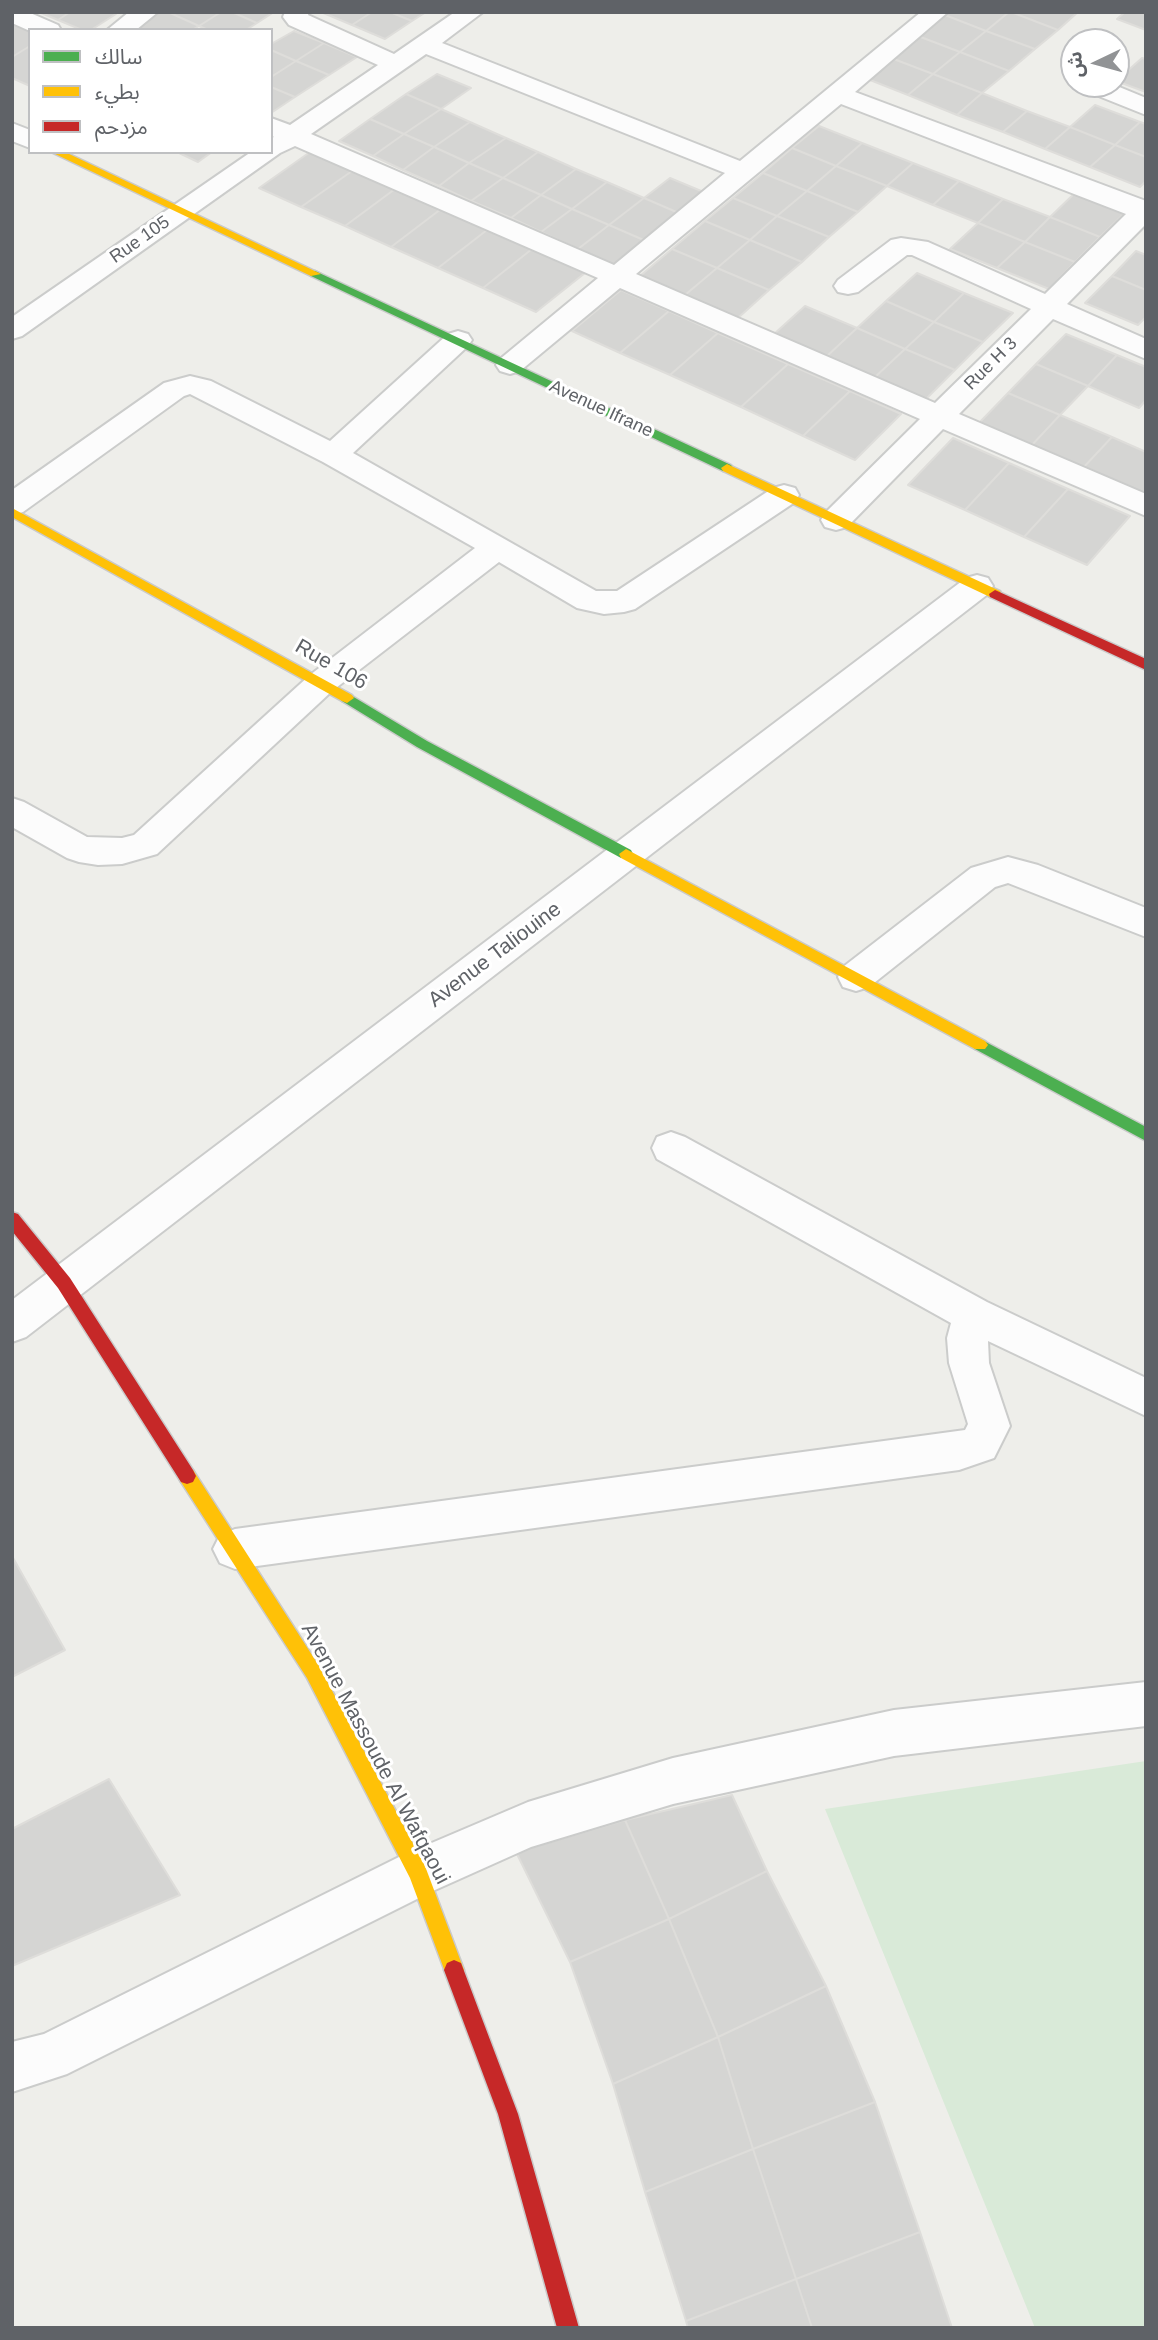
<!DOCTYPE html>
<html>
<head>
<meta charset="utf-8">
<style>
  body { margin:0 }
  #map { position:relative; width:1158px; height:2340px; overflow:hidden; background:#eeeeea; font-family:Helvetica,"Noto Sans Arabic",sans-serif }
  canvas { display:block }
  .frame { position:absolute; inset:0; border:14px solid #5f6267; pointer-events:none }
  .legend { position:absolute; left:28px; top:28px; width:245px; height:126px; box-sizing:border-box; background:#fff; border:2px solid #bfc0c2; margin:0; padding:9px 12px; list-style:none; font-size:21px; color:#5f6267 }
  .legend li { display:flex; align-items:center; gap:14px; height:35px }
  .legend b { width:35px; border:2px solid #bfc0c2 }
  .north { position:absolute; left:1060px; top:28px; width:70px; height:70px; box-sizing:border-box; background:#fff; border:2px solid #bfc0c2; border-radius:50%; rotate:265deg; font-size:19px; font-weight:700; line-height:28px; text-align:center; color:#5f6267 }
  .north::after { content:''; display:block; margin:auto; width:24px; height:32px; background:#919395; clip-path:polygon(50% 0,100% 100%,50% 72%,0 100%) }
</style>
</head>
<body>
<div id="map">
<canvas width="1158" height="2340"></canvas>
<div class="frame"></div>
<ul class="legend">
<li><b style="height:9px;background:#4caf50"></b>سالك</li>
<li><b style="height:9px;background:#ffc107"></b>بطيء</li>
<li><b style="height:9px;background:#c62828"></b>مزدحم</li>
</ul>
<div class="north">ش</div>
</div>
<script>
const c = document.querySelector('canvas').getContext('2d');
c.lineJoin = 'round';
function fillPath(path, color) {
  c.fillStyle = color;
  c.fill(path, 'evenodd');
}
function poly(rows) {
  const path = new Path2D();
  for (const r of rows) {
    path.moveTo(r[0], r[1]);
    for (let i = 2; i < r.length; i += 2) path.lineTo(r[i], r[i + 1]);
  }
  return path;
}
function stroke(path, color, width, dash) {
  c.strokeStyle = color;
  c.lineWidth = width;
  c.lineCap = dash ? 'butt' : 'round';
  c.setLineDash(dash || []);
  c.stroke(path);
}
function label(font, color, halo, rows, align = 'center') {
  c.font = font + ' Helvetica,sans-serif';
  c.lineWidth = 6;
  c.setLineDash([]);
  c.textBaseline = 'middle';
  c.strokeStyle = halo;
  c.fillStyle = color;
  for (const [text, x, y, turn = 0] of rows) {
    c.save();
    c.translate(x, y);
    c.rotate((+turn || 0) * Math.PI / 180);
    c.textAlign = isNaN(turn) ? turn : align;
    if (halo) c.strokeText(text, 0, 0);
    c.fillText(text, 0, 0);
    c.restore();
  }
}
fillPath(poly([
  [1146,1761,1146,2328,1035,2328,825,1809]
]), '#d9ead8');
const building = poly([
  [39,12,70,12,58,20,39,12],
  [70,12,111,12,116,14,91,30,82,30,58,20,70,12],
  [160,12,168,12,199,26,192,30,144,30,136,27,160,12],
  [168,12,221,12,199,26,168,12],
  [221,12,232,12,257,23,246,30,208,30,199,26,221,12],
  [232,12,274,12,257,23,232,12],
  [321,12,372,12,352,25,321,12],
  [372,12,390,12,412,21,385,39,352,25,372,12],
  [390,12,426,12,412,21,390,12],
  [949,12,1009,12,986,31,945,15,949,12],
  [1009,12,1011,12,1058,30,1035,49,986,31,1009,12],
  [1011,12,1078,12,1058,30,1011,12],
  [1125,12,1146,12,1146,30,1117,19,1125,12],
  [945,15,986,31,960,52,918,36,945,15],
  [12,23,30,30,30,46,12,57,12,23],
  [294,31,324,43,296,61,271,50,271,44,294,31],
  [986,31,1035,49,1009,71,960,52,986,31],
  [918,36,960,52,933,74,891,58,918,36],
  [324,43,357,57,329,75,296,61,324,43],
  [30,46,30,86,12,78,12,57,30,46],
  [271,50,296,61,271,77,271,50],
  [960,52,1009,71,982,93,933,74,960,52],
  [891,58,933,74,908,95,865,78,891,58],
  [1142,58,1146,59,1146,92,1116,81,1142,58],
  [296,61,329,75,295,97,271,87,271,77,296,61],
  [437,74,471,88,441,109,406,94,437,74],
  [933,74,982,93,957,115,908,95,933,74],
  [271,87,295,97,271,113,271,87],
  [982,93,1027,111,1003,132,957,115,982,93],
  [406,94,441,109,404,134,370,119,406,94],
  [1095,105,1140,122,1115,145,1070,127,1095,105],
  [441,109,470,122,434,147,404,134,441,109],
  [1027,111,1070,127,1045,149,1003,132,1027,111],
  [370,119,404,134,373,156,339,141,370,119],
  [470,122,506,138,469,163,434,147,470,122],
  [1140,122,1146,124,1146,157,1115,145,1140,122],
  [819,126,862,143,836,166,792,148,819,126],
  [1070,127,1115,145,1090,167,1045,149,1070,127],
  [404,134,434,147,403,170,373,156,404,134],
  [506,138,538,152,503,178,469,163,506,138],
  [862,143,913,163,887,186,836,166,862,143],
  [1115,145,1146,157,1146,181,1140,187,1090,167,1115,145],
  [434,147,469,163,439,186,403,170,434,147],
  [792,148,836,166,807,191,763,173,792,148],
  [177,152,212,152,198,162,177,152],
  [310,152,352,171,301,207,259,188,310,152],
  [538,152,576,169,541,195,503,178,538,152],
  [469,163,503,178,471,201,439,186,469,163],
  [913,163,959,181,933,205,887,186,913,163],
  [836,166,887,186,858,212,807,191,836,166],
  [576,169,607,182,572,209,541,195,576,169],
  [352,171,395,189,345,226,301,207,352,171],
  [763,173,807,191,777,216,733,198,763,173],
  [503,178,541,195,511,218,471,201,503,178],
  [670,178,706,193,681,214,644,198,670,178],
  [959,181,1003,199,978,223,933,205,959,181],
  [607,182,644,198,609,225,572,209,607,182],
  [395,189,441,209,391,247,345,226,395,189],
  [1078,190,1128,210,1100,237,1050,217,1078,190],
  [807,191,858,212,829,237,777,216,807,191],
  [541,195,572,209,541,232,511,218,541,195],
  [644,198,681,214,646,241,609,225,644,198],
  [733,198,777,216,750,240,705,221,733,198],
  [1003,199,1050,217,1025,242,978,223,1003,199],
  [441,209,487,230,438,268,391,247,441,209],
  [572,209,609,225,578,249,541,232,572,209],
  [777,216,829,237,802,262,750,240,777,216],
  [1050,217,1100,237,1075,262,1025,242,1050,217],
  [705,221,750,240,717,268,672,249,705,221],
  [978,223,1025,242,997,268,950,249,978,223],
  [609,225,646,241,616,266,578,249,609,225],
  [487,230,532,249,483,288,438,268,487,230],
  [750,240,802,262,769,290,717,268,750,240],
  [1025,242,1075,262,1049,289,997,268,1025,242],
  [532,249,585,273,536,312,483,288,532,249],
  [672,249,717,268,685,295,640,276,672,249],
  [1136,251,1146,255,1146,290,1112,276,1136,251],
  [717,268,769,290,738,318,685,295,717,268],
  [917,273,964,293,934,322,886,301,917,273],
  [1112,276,1146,290,1146,317,1138,325,1085,303,1112,276],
  [621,290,669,311,620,353,572,331,621,290],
  [964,293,1013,313,983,342,934,322,964,293],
  [886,301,934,322,905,349,857,328,886,301],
  [805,306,857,328,826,357,774,334,805,306],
  [669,311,718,333,670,375,620,353,669,311],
  [934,322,983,342,955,370,905,349,934,322],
  [857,328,905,349,874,378,826,357,857,328],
  [718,333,788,364,741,407,670,375,718,333],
  [1066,334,1117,355,1088,386,1036,364,1066,334],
  [905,349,955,370,925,400,874,378,905,349],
  [1117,355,1146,367,1146,400,1139,408,1088,386,1117,355],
  [788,364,850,391,803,436,741,407,788,364],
  [1036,364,1088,386,1060,415,1008,393,1036,364],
  [850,391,901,414,855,460,803,436,850,391],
  [1008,393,1060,415,1031,446,979,423,1008,393],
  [1060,415,1112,437,1082,469,1031,446,1060,415],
  [1112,437,1146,452,1146,490,1142,494,1082,469,1112,437],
  [953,438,1009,463,965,510,908,485,953,438],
  [1009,463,1068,489,1024,537,965,510,1009,463],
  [1068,489,1130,516,1087,565,1024,537,1068,489],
  [12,1556,65,1650,12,1677,12,1556],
  [109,1779,180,1895,12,1966,12,1829,109,1779],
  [732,1795,767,1871,669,1919,625,1820,732,1795],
  [625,1820,669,1919,570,1962,516,1852,625,1820],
  [767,1871,826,1986,718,2037,669,1919,767,1871],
  [669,1919,718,2037,613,2084,570,1962,669,1919],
  [826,1986,875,2102,753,2149,718,2037,826,1986],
  [718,2037,753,2149,645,2192,613,2084,718,2037],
  [875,2102,920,2232,796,2279,753,2149,875,2102],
  [753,2149,796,2279,686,2321,645,2192,753,2149],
  [920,2232,952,2328,812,2328,796,2279,920,2232],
  [796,2279,812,2328,688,2328,686,2321,796,2279]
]);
fillPath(building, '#d5d5d3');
stroke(building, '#deddda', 2);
const street = poly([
  [12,12,28,12,58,25,61,30,30,31,12,23,12,12],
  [129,12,158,12,136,30,107,30,129,12],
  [285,12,309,12,308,15,394,54,455,12,483,12,442,43,740,161,921,12,948,12,855,92,1146,201,1146,224,1067,304,1146,339,1146,359,1053,319,959,414,1146,494,1146,516,943,429,847,527,836,530,825,527,821,520,825,513,920,419,620,288,520,371,510,374,500,371,496,365,500,359,598,278,295,146,280,153,22,336,12,339,12,317,251,152,271,152,271,138,274,137,271,135,271,118,290,125,378,65,289,25,283,17,285,12],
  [426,54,725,173,614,265,311,134,426,54],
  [841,104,1126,214,1045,294,928,242,901,238,891,240,838,280,834,286,838,292,848,294,858,292,907,255,912,255,1031,309,935,403,636,274,841,104],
  [1077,84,1112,84,1146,98,1146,115,1081,89,1077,84],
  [12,123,30,130,30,148,12,141,12,123],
  [458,331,468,334,472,340,468,346,353,453,596,591,617,591,773,488,784,485,795,488,799,495,795,502,635,609,624,612,604,614,577,608,499,562,332,691,157,854,122,864,98,865,79,862,67,858,12,827,12,798,24,802,87,837,122,838,134,835,310,675,475,548,323,462,190,394,184,396,23,512,12,515,12,490,164,383,190,376,211,381,330,441,448,334,458,331],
  [977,575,988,578,993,586,988,594,26,1337,12,1342,12,1300,966,578,977,575],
  [1008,857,1038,865,1146,908,1146,937,1008,883,995,887,869,987,856,991,843,987,838,977,843,967,971,868,1008,857],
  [671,1132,685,1137,987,1302,1146,1378,1146,1416,988,1341,989,1363,1010,1426,994,1458,959,1470,235,1569,220,1563,213,1549,220,1535,235,1529,965,1430,968,1424,949,1363,947,1338,951,1323,657,1159,652,1148,657,1137,671,1132],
  [1146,1682,1146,1726,894,1756,673,1804,531,1847,435,1890,67,2074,12,2092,12,2042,44,2034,401,1856,528,1802,673,1758,894,1710,1146,1682]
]);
const fast = poly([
  [315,271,731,465,733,468,731,471,723,471,311,276,309,274,315,271],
  [347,693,427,741,631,850,633,854,631,858,621,858,417,747,342,701,340,698,347,693],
  [980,1039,1146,1127,1146,1141,975,1049,972,1045,975,1041,980,1039]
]);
const slow = poly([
  [51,152,65,152,321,274,311,276,51,152],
  [727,464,1000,591,1001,594,1000,597,990,597,723,471,721,468,727,464],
  [12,508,352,695,354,698,347,703,342,701,12,517,12,508],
  [626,849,985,1041,988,1045,985,1049,975,1049,621,858,619,854,626,849],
  [187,1468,193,1470,319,1666,425,1866,464,1970,461,1977,454,1980,447,1977,410,1878,307,1678,181,1482,178,1476,181,1470,187,1468]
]);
const jam = poly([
  [995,590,1146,659,1146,670,990,597,989,594,995,590],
  [12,1212,18,1214,70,1278,193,1470,196,1476,193,1482,187,1484,181,1482,58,1288,12,1231,12,1212],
  [454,1960,461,1963,518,2114,579,2328,557,2328,498,2114,444,1970,447,1963,454,1960]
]);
stroke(street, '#cbcccb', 4);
stroke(fast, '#cacaca', 3);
stroke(slow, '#cacaca', 3);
stroke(jam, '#cacaca', 3);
fillPath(street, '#fcfcfc');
fillPath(fast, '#4caf50');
fillPath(slow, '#ffc107');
fillPath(jam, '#c62828');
label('18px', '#5f6267', '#fff', [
  ["Rue 105",140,240,-35],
  ["Rue H 3",991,364,-45],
  ["Avenue Ifrane",601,409,25]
]);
label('21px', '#5f6267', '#fff', [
  ["Rue 106",331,665,30],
  ["Avenue Taliouine",495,955,-37],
  ["Avenue Massoude Al Wafqaoui",375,1754,62]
]);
</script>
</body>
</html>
